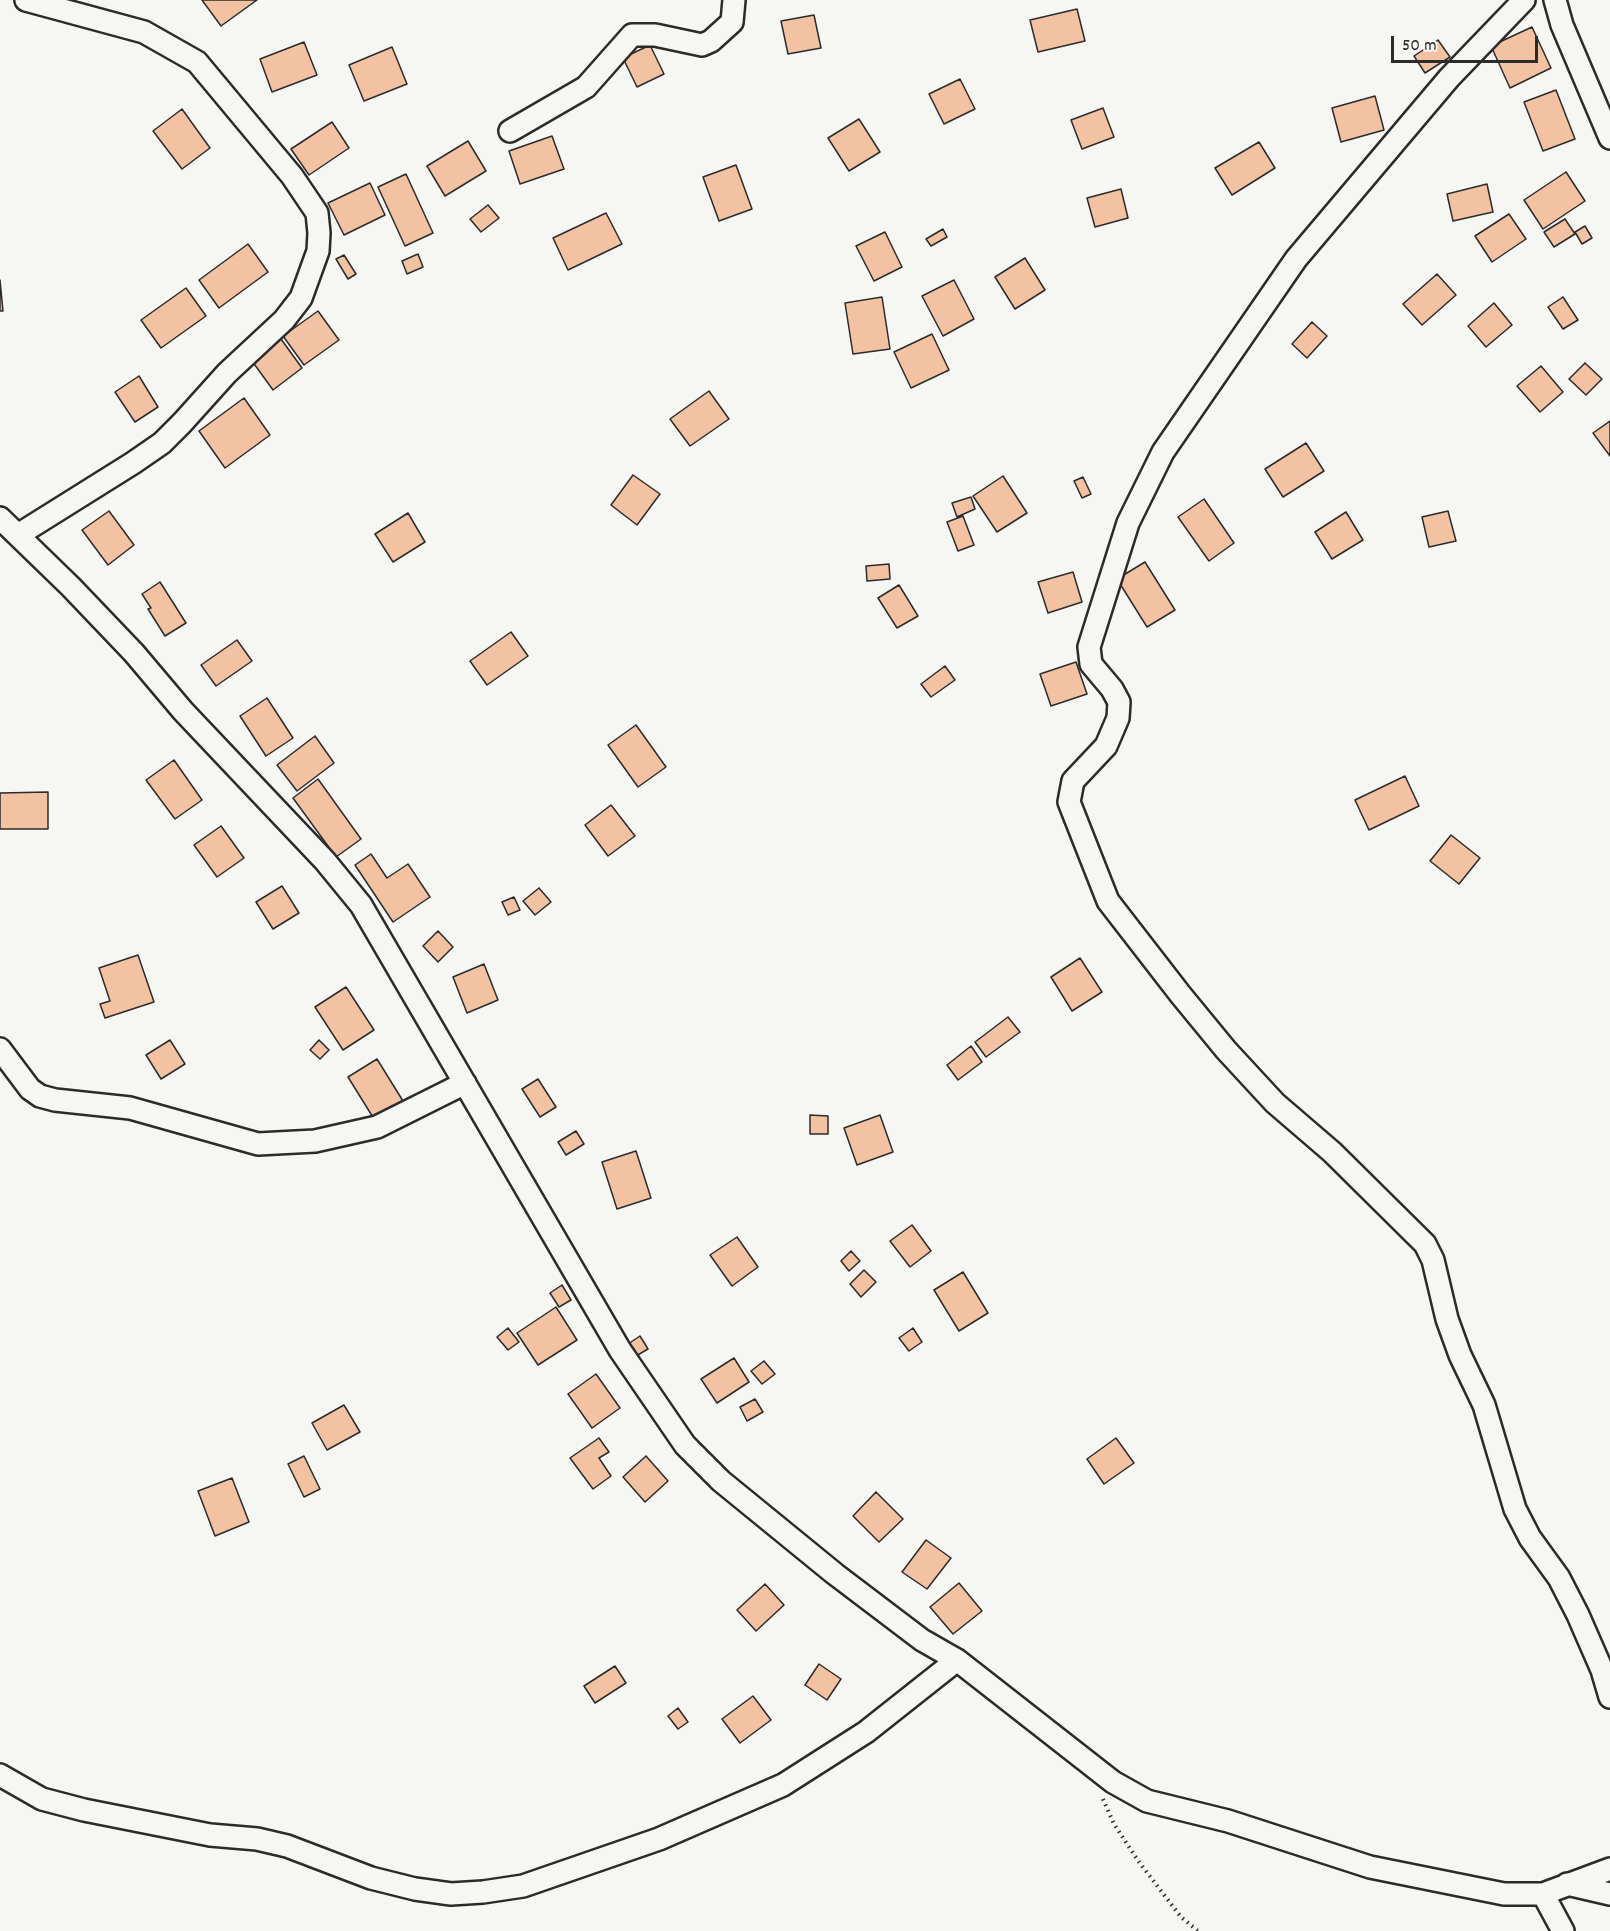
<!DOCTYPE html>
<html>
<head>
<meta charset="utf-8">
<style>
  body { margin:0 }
  #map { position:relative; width:1610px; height:1931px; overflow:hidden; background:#f6f6f2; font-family:Dekko,sans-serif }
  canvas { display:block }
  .scale { position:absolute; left:1391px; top:36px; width:147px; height:27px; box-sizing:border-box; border:3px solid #2b2b2b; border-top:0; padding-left:8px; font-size:18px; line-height:21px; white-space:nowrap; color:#2b2b2b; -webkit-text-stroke:4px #f6f6f2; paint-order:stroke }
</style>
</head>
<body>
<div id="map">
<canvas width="1610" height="1931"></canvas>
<div class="scale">50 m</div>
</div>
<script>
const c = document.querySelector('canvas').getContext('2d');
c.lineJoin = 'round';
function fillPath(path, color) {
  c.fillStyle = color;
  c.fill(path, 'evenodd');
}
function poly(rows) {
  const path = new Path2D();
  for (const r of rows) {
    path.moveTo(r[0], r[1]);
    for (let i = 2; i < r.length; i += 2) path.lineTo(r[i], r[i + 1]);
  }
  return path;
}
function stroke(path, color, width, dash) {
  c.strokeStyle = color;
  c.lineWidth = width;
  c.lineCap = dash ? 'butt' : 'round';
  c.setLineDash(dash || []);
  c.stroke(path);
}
const building = poly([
  [202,0,257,0,221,26,202,0],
  [1077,9,1085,41,1038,52,1030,20,1077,9],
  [814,15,821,48,788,54,781,21,814,15],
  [1532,27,1551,68,1510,88,1491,46,1532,27],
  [1438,40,1450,57,1425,73,1414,56,1438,40],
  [304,42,317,75,272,92,260,59,304,42],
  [650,45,664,74,637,87,623,58,650,45],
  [392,47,407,84,364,101,349,65,392,47],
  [960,79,975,109,944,124,929,94,960,79],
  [1556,90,1575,139,1543,151,1524,102,1556,90],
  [1375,96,1384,130,1341,142,1332,108,1375,96],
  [1103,108,1114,137,1082,149,1071,120,1103,108],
  [182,109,210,148,182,169,153,131,182,109],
  [859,119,880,152,849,171,828,138,859,119],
  [332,122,349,148,309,175,291,149,332,122],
  [552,136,564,169,520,184,509,151,552,136],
  [468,141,486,171,445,196,427,166,468,141],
  [1259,142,1275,168,1232,195,1215,168,1259,142],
  [736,165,752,209,719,221,703,177,736,165],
  [1566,172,1585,201,1543,229,1524,200,1566,172],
  [406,174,433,233,405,246,378,187,406,174],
  [370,183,385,215,344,235,328,203,370,183],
  [1487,184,1493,212,1453,221,1447,194,1487,184],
  [1121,189,1128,218,1095,227,1087,198,1121,189],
  [488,205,499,218,481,232,470,219,488,205],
  [606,213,622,244,568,270,553,238,606,213],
  [1509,214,1526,239,1492,262,1475,236,1509,214],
  [1565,219,1575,234,1554,247,1544,232,1565,219],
  [1585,226,1592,238,1582,244,1575,232,1585,226],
  [943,229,947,237,931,246,926,239,943,229],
  [885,232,902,267,874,281,856,246,885,232],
  [248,244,268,272,219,308,199,280,248,244],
  [418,254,423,267,407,274,402,261,418,254],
  [344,255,356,274,348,279,336,259,344,255],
  [1025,258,1045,290,1015,309,995,277,1025,258],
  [1437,274,1456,295,1422,325,1403,304,1437,274],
  [0,280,3,311,0,311,0,280],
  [954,280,974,319,943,336,922,296,954,280],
  [186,288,206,316,161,348,141,320,186,288],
  [882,297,890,349,853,354,845,303,882,297],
  [1563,297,1578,320,1563,329,1548,307,1563,297],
  [1494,303,1512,325,1486,347,1468,326,1494,303],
  [318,311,339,340,304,365,283,336,318,311],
  [1312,322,1327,336,1307,358,1292,344,1312,322],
  [932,334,949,370,911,388,894,352,932,334],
  [281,339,302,368,273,390,252,361,281,339],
  [1585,363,1602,379,1586,395,1569,379,1585,363],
  [1541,366,1563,392,1540,412,1517,386,1541,366],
  [139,376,158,407,135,422,115,392,139,376],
  [709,391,729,419,690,446,670,419,709,391],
  [244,398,270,435,225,468,199,431,244,398],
  [1610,421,1610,456,1593,433,1610,421],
  [1306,443,1324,471,1283,497,1265,469,1306,443],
  [633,475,660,494,637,525,611,505,633,475],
  [1003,476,1027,513,997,532,973,496,1003,476],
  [1083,477,1091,494,1082,498,1074,481,1083,477],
  [971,497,975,509,957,517,952,503,971,497],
  [1204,499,1234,543,1209,561,1178,517,1204,499],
  [109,511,134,545,108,565,82,530,109,511],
  [1448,511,1456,541,1429,547,1422,517,1448,511],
  [1346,512,1363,540,1332,559,1315,532,1346,512],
  [408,513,425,542,393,562,375,534,408,513],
  [963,516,974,545,958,551,947,522,963,516],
  [1145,562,1175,610,1147,627,1117,579,1145,562],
  [889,564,890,579,867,581,866,566,889,564],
  [1073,572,1082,602,1048,613,1038,582,1073,572],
  [160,582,186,623,165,636,148,609,151,608,142,594,160,582],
  [899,585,918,616,897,628,878,598,899,585],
  [511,632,528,656,487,685,470,661,511,632],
  [237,640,252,661,216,686,201,665,237,640],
  [1076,662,1087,694,1051,706,1040,674,1076,662],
  [945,666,955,680,931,697,921,684,945,666],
  [267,698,293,738,266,756,240,716,267,698],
  [636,725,666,767,638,787,608,745,636,725],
  [315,736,334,763,297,791,277,765,315,736],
  [174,760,202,800,175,819,146,780,174,760],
  [1405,776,1419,806,1369,830,1355,800,1405,776],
  [318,779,361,839,336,857,293,798,318,779],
  [48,792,48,829,0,829,0,793,48,792],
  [611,805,635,836,608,856,585,825,611,805],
  [221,826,244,858,217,877,194,845,221,826],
  [1451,835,1480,858,1459,884,1430,861,1451,835],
  [371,854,387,878,408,864,430,897,393,922,355,865,371,854],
  [282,886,299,913,273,929,256,902,282,886],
  [539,888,551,902,535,915,523,901,539,888],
  [514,897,520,910,508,915,502,902,514,897],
  [438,931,453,947,438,962,423,946,438,931],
  [138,955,154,1002,105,1018,100,1004,110,1001,99,968,138,955],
  [1080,958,1102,992,1072,1011,1051,977,1080,958],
  [484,964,498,1000,467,1013,453,977,484,964],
  [346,987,374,1030,343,1050,315,1007,346,987],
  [1008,1017,1020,1032,986,1057,975,1042,1008,1017],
  [170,1040,185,1064,161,1079,146,1055,170,1040],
  [319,1040,329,1050,320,1059,310,1050,319,1040],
  [971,1046,982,1062,958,1080,947,1065,971,1046],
  [377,1059,403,1101,374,1119,348,1077,377,1059],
  [538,1079,556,1107,540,1117,522,1089,538,1079],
  [810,1115,828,1116,828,1134,810,1134,810,1115],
  [880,1115,893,1152,857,1165,844,1128,880,1115],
  [576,1131,584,1144,566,1155,558,1142,576,1131],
  [636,1151,651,1198,617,1209,602,1162,636,1151],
  [912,1225,931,1251,910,1267,890,1241,912,1225],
  [737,1237,758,1267,732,1286,710,1255,737,1237],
  [851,1251,860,1261,849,1271,841,1261,851,1251],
  [864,1270,876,1282,861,1297,850,1284,864,1270],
  [963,1272,988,1313,959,1331,934,1290,963,1272],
  [562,1285,571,1300,559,1307,550,1293,562,1285],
  [556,1307,577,1340,538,1365,517,1333,556,1307],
  [508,1328,519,1342,508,1350,497,1337,508,1328],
  [913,1328,922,1342,909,1351,899,1338,913,1328],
  [640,1336,648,1349,636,1356,628,1344,640,1336],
  [734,1358,749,1382,717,1403,701,1379,734,1358],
  [764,1361,775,1374,762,1384,751,1371,764,1361],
  [596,1374,620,1408,592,1428,568,1394,596,1374],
  [755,1399,763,1412,747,1421,740,1407,755,1399],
  [344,1405,360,1432,327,1450,312,1423,344,1405],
  [599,1438,609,1452,599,1458,611,1476,593,1489,570,1458,599,1438],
  [1116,1438,1134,1463,1104,1484,1087,1459,1116,1438],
  [304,1456,320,1489,304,1497,288,1464,304,1456],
  [646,1456,668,1481,645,1502,623,1477,646,1456],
  [232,1478,249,1522,215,1536,198,1491,232,1478],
  [876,1492,903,1519,879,1542,853,1516,876,1492],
  [926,1540,951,1558,927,1589,902,1572,926,1540],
  [959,1583,982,1611,953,1634,930,1607,959,1583],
  [765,1584,784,1605,756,1631,737,1610,765,1584],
  [819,1664,841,1679,827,1700,805,1685,819,1664],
  [615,1666,626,1683,595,1703,584,1686,615,1666],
  [753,1696,771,1720,740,1743,722,1719,753,1696],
  [678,1708,688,1722,678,1729,668,1716,678,1708]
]);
fillPath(building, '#f2c2a2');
stroke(building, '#2b2b2b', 1.5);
const minor = poly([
  [1524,0,1449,78,1296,259,1163,452,1128,523,1089,647,1091,664,1112,689,1119,702,1118,718,1106,746,1073,781,1069,802,1108,901,1180,994,1226,1050,1275,1103,1332,1152,1425,1244,1433,1260,1447,1319,1460,1355,1484,1405,1515,1509,1530,1538,1559,1578,1578,1615,1602,1670,1610,1697],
  [1555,0,1562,25,1610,138],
  [510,131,586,87,632,35,655,35,702,45,711,41,732,22,734,0],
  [0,518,71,587,134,653,183,711,325,861,361,905,620,1350,685,1445,721,1481,835,1574,922,1640,957,1660,1113,1782,1147,1801,1228,1821,1370,1867,1504,1894,1543,1894,1610,1869],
  [18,535,133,463,162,443,182,423,227,373,284,320,301,298,318,251,319,233,317,213,292,176,197,62,144,32,26,0],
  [0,1049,30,1089,40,1096,55,1100,130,1108,258,1144,315,1141,377,1127,465,1083],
  [0,1775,42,1799,84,1810,210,1835,257,1839,287,1846,371,1878,415,1889,451,1894,483,1892,523,1886,659,1839,783,1785,866,1732,957,1660],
  [1567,1884,1610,1894],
  [1543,1894,1563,1931]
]);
stroke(minor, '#2b2b2b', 26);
stroke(poly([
  [1103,1799,1114,1824,1139,1862,1181,1917,1198,1931]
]), '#2b2b2b', 4, [1.5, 4.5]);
stroke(minor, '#f6f6f2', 21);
</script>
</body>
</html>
